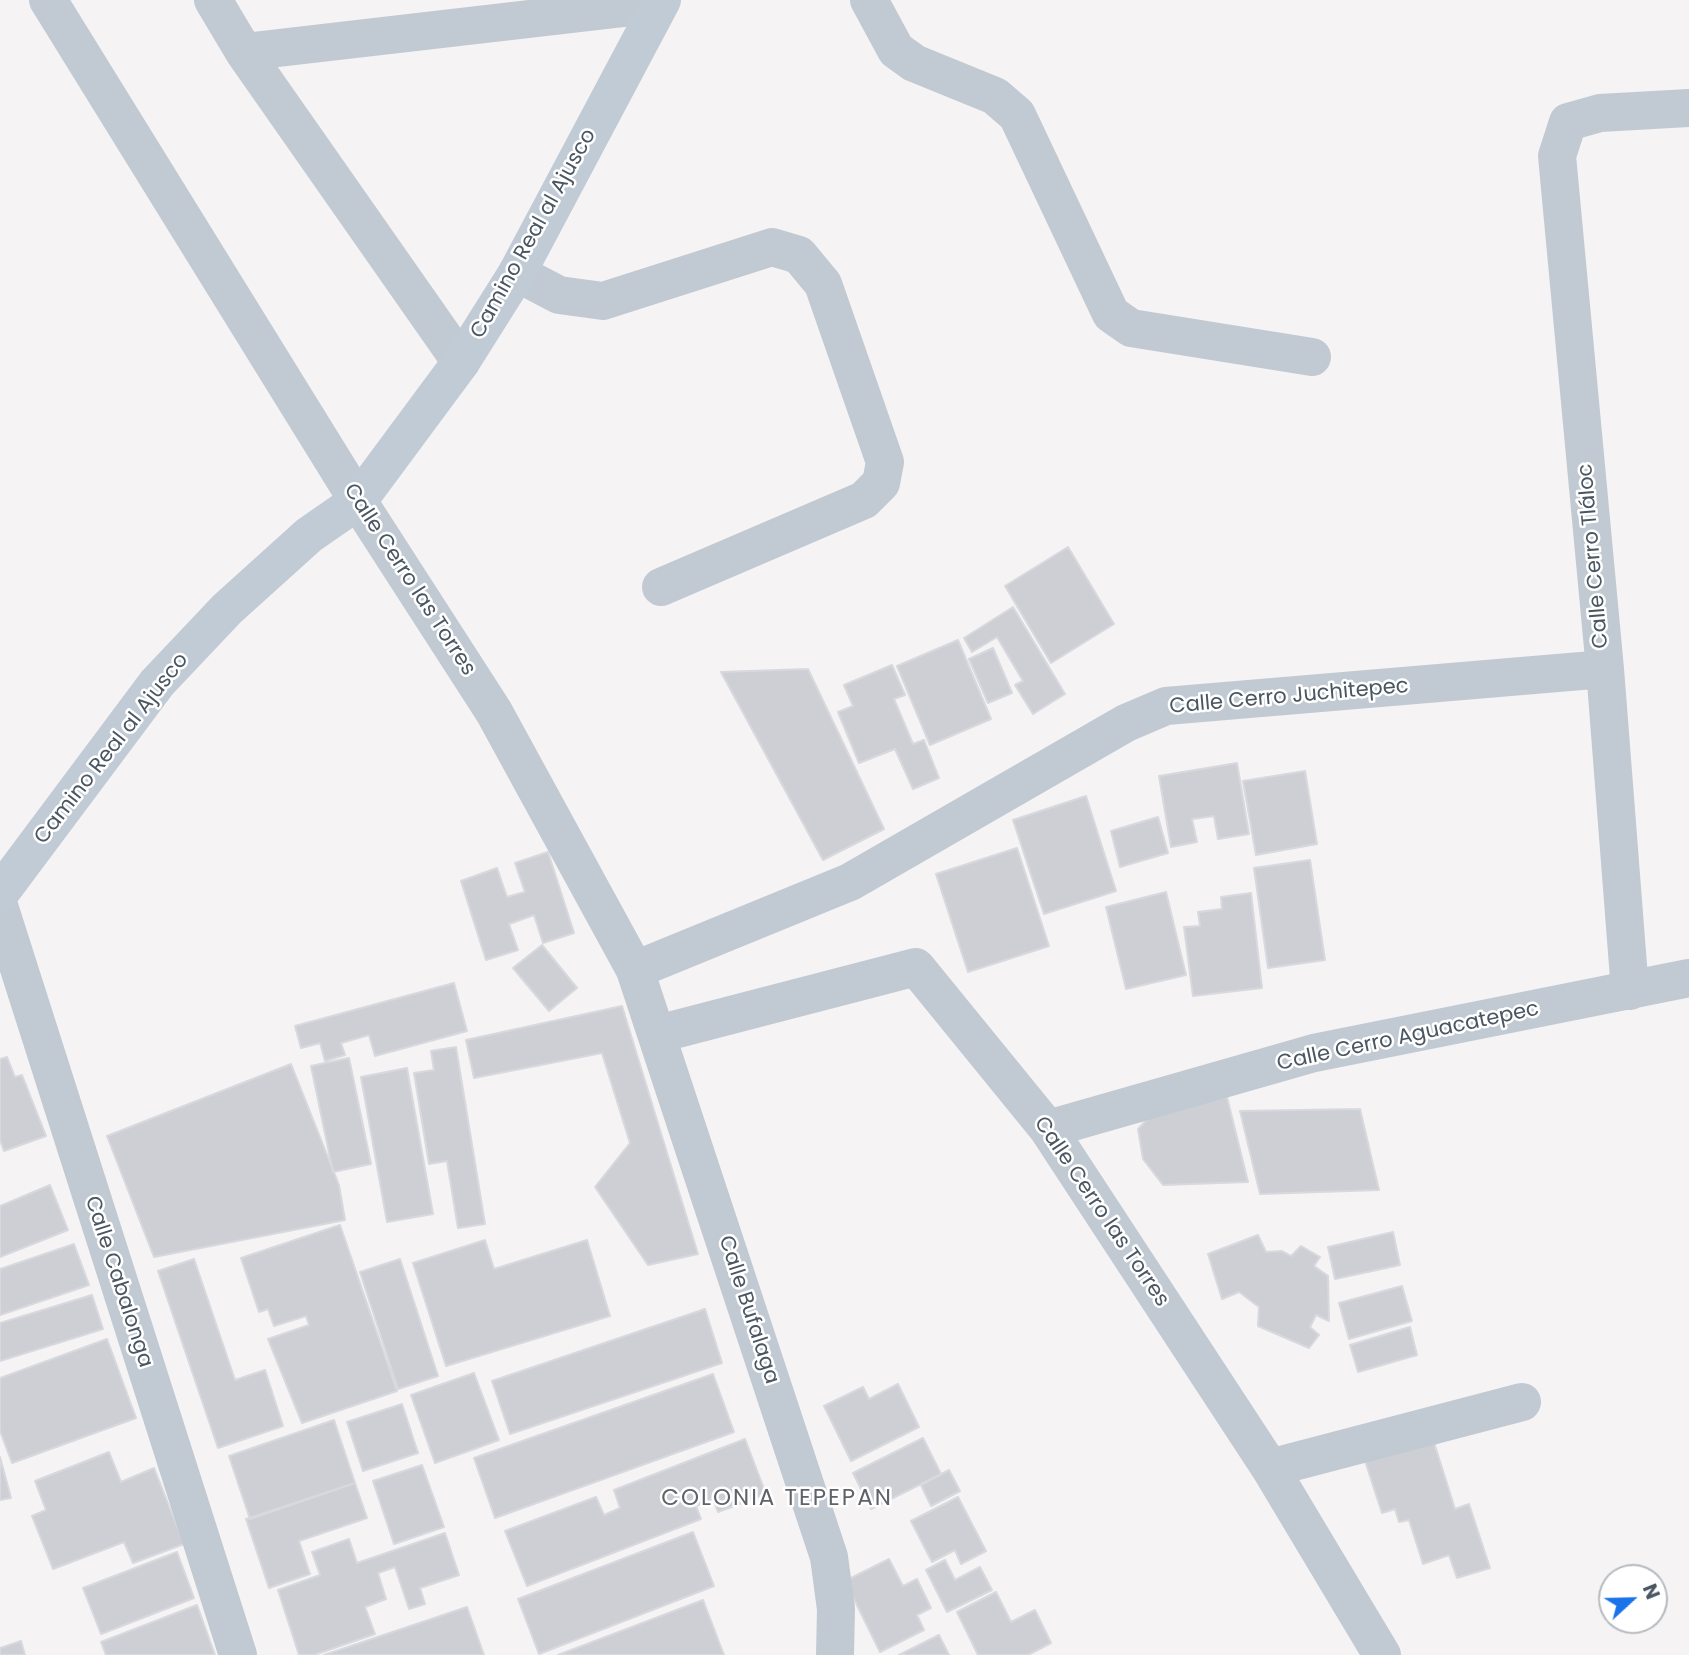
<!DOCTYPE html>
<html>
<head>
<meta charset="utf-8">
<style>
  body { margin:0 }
  #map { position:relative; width:1689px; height:1655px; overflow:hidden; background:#f5f3f3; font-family:Poppins,sans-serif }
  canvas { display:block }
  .north { position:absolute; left:1598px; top:1564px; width:70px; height:70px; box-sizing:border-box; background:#fff; border:2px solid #b7bbc0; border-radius:50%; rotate:68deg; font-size:19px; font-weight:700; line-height:28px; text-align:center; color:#4a5661 }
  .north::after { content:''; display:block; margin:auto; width:24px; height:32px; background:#1a73e8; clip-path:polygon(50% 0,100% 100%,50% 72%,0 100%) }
</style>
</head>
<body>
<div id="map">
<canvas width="1689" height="1655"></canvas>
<div class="north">N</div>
</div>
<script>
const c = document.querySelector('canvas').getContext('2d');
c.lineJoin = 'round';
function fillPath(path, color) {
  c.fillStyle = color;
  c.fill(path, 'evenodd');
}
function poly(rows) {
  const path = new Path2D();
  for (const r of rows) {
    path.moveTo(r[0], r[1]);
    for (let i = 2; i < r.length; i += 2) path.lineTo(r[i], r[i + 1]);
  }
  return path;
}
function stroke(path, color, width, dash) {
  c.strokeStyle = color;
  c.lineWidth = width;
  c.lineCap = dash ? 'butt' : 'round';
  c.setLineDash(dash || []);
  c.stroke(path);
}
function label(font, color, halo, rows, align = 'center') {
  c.font = font + ' Poppins,sans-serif';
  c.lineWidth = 5;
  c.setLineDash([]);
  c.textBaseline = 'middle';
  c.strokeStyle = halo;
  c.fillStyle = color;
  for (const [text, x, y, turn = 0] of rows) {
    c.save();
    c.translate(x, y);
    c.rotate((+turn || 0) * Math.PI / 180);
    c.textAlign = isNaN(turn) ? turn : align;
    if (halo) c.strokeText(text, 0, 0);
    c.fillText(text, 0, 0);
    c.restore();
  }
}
const building = poly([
  [1068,547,1114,624,1051,663,1005,586,1068,547],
  [1013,607,1065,694,1033,714,1015,685,1023,681,997,637,972,652,964,638,1013,607],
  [958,640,991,719,930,745,897,666,958,640],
  [993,648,1012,693,988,703,969,659,993,648],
  [892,665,905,695,894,699,913,744,924,740,939,778,913,789,895,749,859,763,838,712,853,706,844,685,892,665],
  [808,669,884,829,823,860,721,672,808,669],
  [1237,763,1249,834,1218,839,1214,816,1192,819,1197,842,1171,847,1159,776,1237,763],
  [1305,771,1317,844,1256,855,1243,781,1305,771],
  [1086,796,1116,891,1044,914,1013,820,1086,796],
  [1158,817,1168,853,1120,867,1111,831,1158,817],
  [1017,848,1049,946,968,972,936,874,1017,848],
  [548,852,574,933,543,943,534,915,509,924,518,950,486,960,461,881,497,868,507,897,525,892,515,863,548,852],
  [1310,860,1325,960,1268,968,1254,868,1310,860],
  [1166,892,1186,975,1126,989,1106,907,1166,892],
  [1251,893,1262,988,1193,996,1184,927,1200,926,1198,912,1222,909,1221,897,1251,893],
  [542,945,577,988,549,1011,513,968,542,945],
  [454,983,467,1031,375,1056,369,1035,341,1043,345,1055,325,1061,320,1043,301,1048,295,1026,454,983],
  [622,1006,698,1254,648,1265,595,1187,630,1143,602,1053,474,1078,466,1040,622,1006],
  [456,1047,485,1224,458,1228,447,1161,429,1164,414,1073,434,1070,431,1051,456,1047],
  [7,1057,15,1077,22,1075,46,1136,4,1151,0,1140,0,1059,7,1057],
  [349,1058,371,1164,333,1172,311,1066,349,1058],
  [291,1064,339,1185,345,1220,154,1257,107,1136,291,1064],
  [407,1068,433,1214,387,1222,361,1077,407,1068],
  [1227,1097,1248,1182,1163,1185,1143,1159,1138,1129,1154,1112,1227,1097],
  [1360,1109,1379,1190,1260,1194,1240,1111,1360,1109],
  [50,1185,68,1230,0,1257,0,1206,50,1185],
  [340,1225,397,1391,302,1423,268,1339,309,1325,306,1316,274,1326,268,1309,259,1312,241,1258,340,1225],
  [1393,1232,1400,1265,1335,1279,1328,1247,1393,1232],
  [1258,1235,1266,1252,1282,1251,1291,1256,1301,1246,1320,1257,1314,1266,1328,1276,1329,1321,1316,1315,1310,1327,1319,1335,1309,1348,1258,1326,1259,1307,1239,1292,1222,1299,1208,1254,1258,1235],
  [485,1240,494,1269,587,1240,610,1316,446,1366,413,1263,485,1240],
  [74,1244,89,1285,0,1315,0,1269,74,1244],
  [194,1259,235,1380,265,1370,283,1426,218,1448,158,1271,194,1259],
  [400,1259,438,1376,398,1389,360,1272,400,1259],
  [1402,1286,1412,1321,1349,1339,1339,1303,1402,1286],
  [92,1295,103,1329,0,1361,0,1323,92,1295],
  [705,1309,722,1363,510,1434,492,1381,705,1309],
  [1410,1327,1417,1355,1358,1372,1350,1345,1410,1327],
  [107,1339,136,1418,12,1463,0,1431,0,1378,107,1339],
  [474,1373,499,1440,435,1463,411,1395,474,1373],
  [713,1374,734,1432,495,1518,474,1458,713,1374],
  [898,1384,919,1427,851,1461,824,1406,863,1387,869,1399,898,1384],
  [402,1404,418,1453,363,1471,347,1422,402,1404],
  [334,1420,355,1483,250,1519,229,1456,334,1420],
  [1432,1436,1455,1509,1469,1504,1490,1568,1457,1578,1449,1555,1423,1564,1409,1520,1399,1522,1395,1509,1382,1513,1364,1458,1432,1436],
  [923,1438,941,1474,871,1509,853,1473,923,1438],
  [745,1439,766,1494,718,1512,713,1499,696,1506,701,1519,527,1586,505,1531,596,1497,604,1515,620,1508,614,1490,745,1439],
  [109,1452,121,1482,154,1468,184,1544,133,1563,124,1542,53,1569,32,1516,46,1510,35,1481,109,1452],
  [0,1457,11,1498,0,1500,0,1457],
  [422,1465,444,1527,394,1544,373,1481,422,1465],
  [949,1470,960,1491,931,1506,921,1485,949,1470],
  [355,1483,367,1518,299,1541,310,1574,269,1588,246,1519,355,1483],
  [958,1497,986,1551,961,1564,955,1550,932,1562,911,1521,958,1497],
  [693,1532,714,1586,539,1654,518,1599,693,1532],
  [445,1533,459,1575,420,1588,425,1604,409,1609,395,1567,378,1573,386,1599,365,1607,375,1634,314,1655,299,1655,278,1590,320,1575,312,1552,349,1539,357,1563,445,1533],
  [177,1552,194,1598,101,1634,83,1588,177,1552],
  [889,1559,903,1586,917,1579,931,1608,917,1615,924,1630,880,1652,845,1581,889,1559],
  [945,1560,955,1580,980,1567,992,1590,947,1612,926,1570,945,1560],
  [996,1592,1011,1622,1035,1610,1051,1643,1028,1655,978,1655,957,1612,996,1592],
  [703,1600,724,1655,558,1655,703,1600],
  [197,1605,215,1655,106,1655,101,1642,197,1605],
  [467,1607,484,1655,324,1655,467,1607],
  [939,1635,949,1655,899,1655,939,1635],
  [21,1641,25,1655,0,1655,0,1648,21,1641]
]);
fillPath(building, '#cdcfd5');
stroke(building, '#d7d9de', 2);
stroke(poly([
  [48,0,358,501,494,712,635,970,829,1557,836,1609,835,1655],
  [213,0,244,52,461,362],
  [869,0,896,50,914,63,995,96,1017,115,1111,314,1131,328,1312,357],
  [244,52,659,4],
  [517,273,559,295,603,301,772,247,799,255,823,284,885,462,881,483,864,500,661,587],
  [0,909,238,1655],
  [635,970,850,882,1126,723,1166,706,1605,669],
  [1630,991,1605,669,1557,156,1568,122,1600,113,1689,108],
  [658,1034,916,967,1048,1129,1270,1468,1382,1655],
  [1048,1129,1314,1053,1689,978],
  [1270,1468,1522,1402]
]), '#c1cad2', 38);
stroke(poly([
  [0,893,157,683,227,609,309,535,358,501,461,362,517,273,662,0]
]), '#c1cbd6', 38);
label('21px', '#4a5661', '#fff', [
  ["Camino Real al Ajusco",534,234,-61],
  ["Calle Cerro Tláloc",1594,556,-95],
  ["Calle Cerro las Torres",409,580,57],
  ["Calle Cerro Juchitepec",1289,697,-5],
  ["Camino Real al Ajusco",112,749,-52],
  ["Calle Cerro Aguacatepec",1408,1037,-12],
  ["Calle Cerro las Torres",1101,1212,56],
  ["Calle Cabalonga",118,1282,72],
  ["Calle Bufalaga",748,1310,72]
]);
c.letterSpacing = '2px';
label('23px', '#5f6368', '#fff', [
  ["COLONIA TEPEPAN",777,1499]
]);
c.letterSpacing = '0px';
</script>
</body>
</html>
